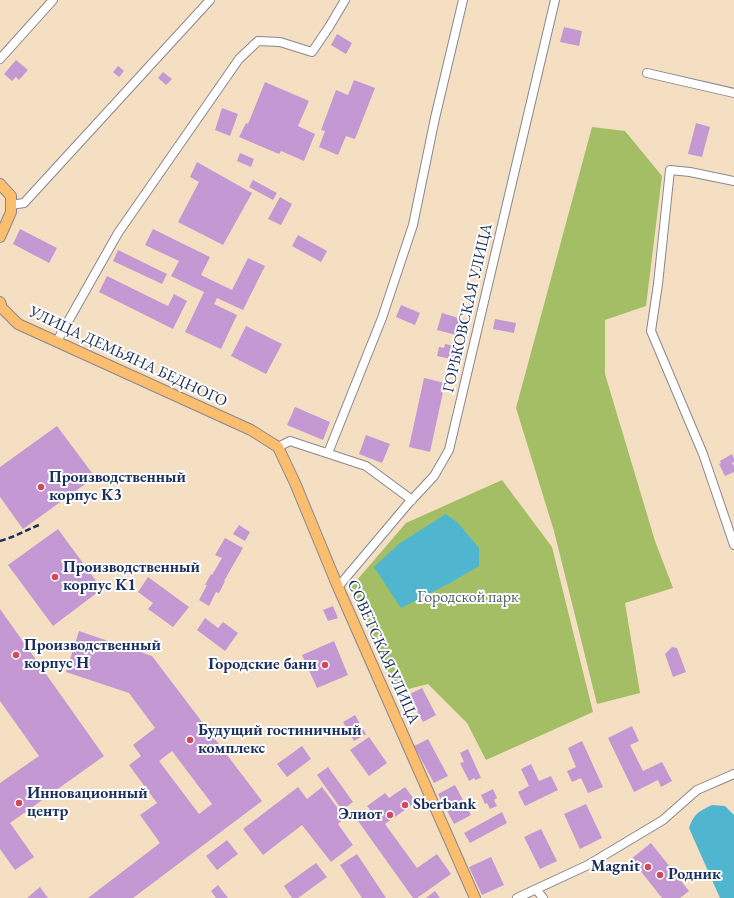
<!DOCTYPE html>
<html>
<head>
<meta charset="utf-8">
<style>
  body { margin:0 }
  canvas { display:block; background:#f5dfc3 }
</style>
</head>
<body>
<canvas width="734" height="898"></canvas>
<script>
const c = document.querySelector('canvas').getContext('2d');
c.lineJoin = 'round';
function fill(path, color) { c.fillStyle = color; c.fill(path, 'evenodd'); }
function strokePath(path, color, width, dash) { c.strokeStyle = color; c.lineWidth = width; c.lineCap = dash ? 'butt' : 'round'; c.setLineDash(dash || []); c.stroke(path); }
function label(font, color, halo, rows, align = 'center') {
  c.font = font + ' "EB Garamond",serif'; c.lineWidth = 4; c.setLineDash([]); c.textBaseline = 'middle'; c.strokeStyle = halo; c.fillStyle = color; for (const [text, x, y, turn = 0] of rows) {
    c.save(); c.translate(x, y); c.rotate((+turn || 0) * Math.PI / 180); c.textAlign = isNaN(turn) ? turn : align; if (halo) c.strokeText(text, 0, 0); c.fillText(text, 0, 0); c.restore();
  }
}
const green = new Path2D(`
  M592,127l33,4 37,45 -16,130 -41,14v54l50,167 18,47 -48,15 15,90 -43,11 -43,-173 -38,-123z
  M502,480l50,67 41,165 -107,48 -19,-37 -39,-39 -31,8 -46,-105 55,-64z`);
const water = new Path2D(`
  M446,514l12,9 21,25v18l-29,17 -49,25 -27,-41 26,-24z
  M712,805l13,1 9,9v83h-14l-31,-70c5,-14 10,-17 23,-23z`);
const building = new Path2D(`
  M564,27l18,4 -3,15 -19,-4z
  M337,34l15,9 -6,11 -15,-9z
  M16,60l12,10 -9,10 -3,-3 -4,4 -8,-7z
  M118,66l6,5 -5,6 -6,-5z
  M163,72l9,7 -6,6 -8,-7z
  M354,80l21,8 -20,51 -9,-3 -8,19 -19,-8 6,-16 -4,-1 15,-40 12,5z
  M265,82l44,19 -11,25 17,8 -11,27 -23,-10 -2,3 -40,-17 7,-14 2,1z
  M222,108l16,6 -8,22 -15,-6z
  M696,123l14,4 -8,30 -14,-3z
  M240,153l14,6 -3,8 -14,-6z
  M197,162l55,31 -29,52 -45,-23 21,-40 -9,-5z
  M253,180l24,13 -4,7 -24,-13z
  M280,197l12,7 -11,21 -13,-6z
  M20,229l37,19 -8,15 -36,-19z
  M153,229l57,28 -9,18 31,15 16,-32 17,8 -22,44 -26,-12 -3,6 23,11 -16,34 -36,-17 19,-40 -33,-16 8,-15 -34,-16z
  M298,235l29,16 -6,11 -29,-16z
  M118,250l49,24 -5,10 -49,-23z
  M107,276l61,30 6,-12 13,7 -14,28 -74,-37z
  M401,305l19,8 -5,12 -19,-8z
  M442,313l23,7 -5,16 -23,-6z
  M495,319l21,4 -2,10 -21,-4z
  M246,326l36,18 -16,30 -35,-18z
  M445,344l14,3 -3,13 -19,-4 2,-9 5,1z
  M424,378l21,5 -15,69 -21,-5z
  M295,407l35,15 -7,18 -36,-15z
  M57,426l38,51 -72,52 -23,-32v-30z
  M366,435l24,9 -8,19 -23,-9z
  M732,454l2,5v3l-2,1 2,3v6l-9,4 -6,-12 2,-1 -1,-2z
  M239,525l11,7 -5,9 -12,-7z
  M58,529l44,60 -49,37 -45,-61z
  M225,538l18,10 -19,33h1l-6,12 -3,-1 -7,14 -10,-6 8,-15h-2l6,-11 1,1 10,-17 -7,-3z
  M148,577l41,30 -16,20 -25,-18 5,-6 -15,-11z
  M333,606l5,12 -10,3 -5,-11z
  M0,609l104,147 -94,67 24,34 -19,13 -15,-21v-66l39,-27 -39,-55z
  M205,618l13,10 5,-6 15,11 -13,18 -28,-21z
  M79,631l73,25 110,145 -129,97h-45l72,-55 -20,-28 17,-12 -28,-38 12,-9 -8,-11 22,-17 -26,-35 -63,-21zM172,751l40,53 -13,10 -40,-53z
  M334,641l14,34 -31,13 -15,-33z
  M672,647l5,1 9,24 -13,5 -8,-23z
  M422,688l14,27 -13,7 -15,-27z
  M355,715l11,19 -12,7 -11,-19z
  M632,726l7,15 -9,4 13,26 19,-9 10,19 -11,6 -3,-7 -24,12 -26,-54z
  M369,737l18,26 -18,13 -19,-26z
  M428,739l20,37 -14,7 -20,-37z
  M582,741l21,46 -15,6 -7,-15 -9,4 -5,-11 9,-4 -8,-19z
  M302,746l9,13 -24,18 -10,-13z
  M468,749l13,29 -6,2 -1,-2 -5,3 -9,-18 4,-1 -4,-9z
  M531,764l8,17 12,-5 7,14 -33,16 -7,-14 11,-6 -8,-17z
  M328,767l25,35 -11,8 -25,-35z
  M455,785l16,30 -17,9 -16,-30z
  M298,787l9,12 15,-12 23,31 -7,6 15,21 -22,17 -29,-37 -39,30 -20,-26z
  M405,787l11,15 -31,22 32,44 20,-14 14,20 -34,24h-4l-55,-77 13,-10 -4,-5 18,-13 4,5z
  M493,789l4,9 -3,2 3,6 -7,3 -3,-6 -2,1 -4,-9z
  M586,804l16,34 -22,11 -16,-35z
  M502,812l5,11 -37,20 -6,-10z
  M541,829l16,32 -17,8 -16,-32z
  M227,840l11,14 -21,16 -11,-14z
  M651,843l38,48 -9,7h-18l-31,-39z
  M357,854l29,44h-24l-22,-33z
  M491,857l13,28 -22,10 -13,-28z
  M316,863l11,14 -29,21h-6l-8,-12z
  M218,885l10,13h-12l-5,-7z
  M40,887l8,11h-21z
  M435,891l5,7h-14z`);
const minor = new Path2D(`
  M0,59l53,-59
  M647,73l87,20
  M734,181l-44,-9 -20,-2 -12,114 -7,47 52,123 31,91
  M11,205l13,-2 186,-203
  M57,341l61,-108 121,-174 19,-18 22,1 32,10 17,-25 16,-27
  M278,447l12,-6 76,25 46,34
  M328,453l54,-135 31,-93 22,-107 28,-118
  M338,587l69,-82 27,-29 15,-26 106,-450
  M536,889l7,9
  M517,898l71,-33 75,-45 34,-30 37,-16`);
const major = new Path2D(`
  M0,184l11,12v16l-11,25
  M0,302l2,6 16,16 233,106 27,17 17,36 43,104 137,311`);
const rail = new Path2D(`
  M0,541l12,-4 29,-13`);
const markers = [
  [41,487,4,"#d1495b"],
  [55,577,4,"#d1495b"],
  [16,655,4,"#d1495b"],
  [325,665,4,"#d1495b"],
  [190,740,4,"#d1495b"],
  [19,803,4,"#d1495b"],
  [405,805,4,"#d1495b"],
  [390,815,4,"#d1495b"],
  [648,867,4,"#d1495b"],
  [660,875,4,"#d1495b"]
];
const streetNames = [
  ["ГОРЬКОВСКАЯ УЛИЦА",468,308,-77],
  ["УЛИЦА ДЕМЬЯНА БЕДНОГО",128,357,25],
  ["СОВЕТСКАЯ УЛИЦА",383,652,66]
];
const poiNames = [
  ["Производственный",49,478],
  ["корпус K3",49,496],
  ["Производственный",63,568],
  ["корпус K1",63,586],
  ["Производственный",24,646],
  ["корпус H",24,664],
  ["Городские бани",317,665,"right"],
  ["Будущий гостиничный",198,731],
  ["комплекс",198,749],
  ["Инновационный",27,794],
  ["центр",27,812],
  ["Sberbank",413,805],
  ["Элиот",382,815,"right"],
  ["Magnit",640,867,"right"],
  ["Родник",668,875]
];
const parkNames = [
  ["Городской парк",468,598]
];
fill(green, '#a3be64');
fill(water, '#50b5ce');
fill(building, '#c498d2');
strokePath(minor, '#888790', 10);
strokePath(major, '#888790', 12);
strokePath(minor, '#fff', 8);
strokePath(major, '#fbbd6e', 10);
strokePath(rail, '#1b2f5e', 2.5, [6, 3]);
for (const [x, y, r, color] of markers) { const dot = new Path2D(); dot.arc(x, y, r, 0, 2 * Math.PI); c.fillStyle = color; c.fill(dot); strokePath(dot, '#fff', 1.5); }
label('16px', '#1b2f5e', '#fff', streetNames);
label('bold 16px', '#1b2f5e', '#fff', poiNames, 'left');
label('16px', '#4b6160', '#fff', parkNames);
</script>
</body>
</html>
